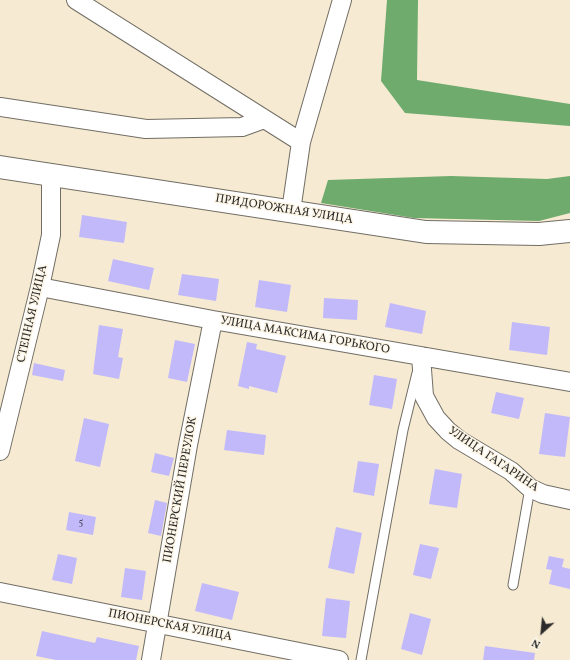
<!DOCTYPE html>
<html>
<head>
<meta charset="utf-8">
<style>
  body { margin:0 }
  #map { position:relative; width:570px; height:660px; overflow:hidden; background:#f6ead2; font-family:Vollkorn,serif }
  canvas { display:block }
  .north { position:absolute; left:522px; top:612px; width:40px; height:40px; -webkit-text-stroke:3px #fcf5e5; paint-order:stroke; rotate:207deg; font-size:11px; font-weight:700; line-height:16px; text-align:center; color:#2b2b2b }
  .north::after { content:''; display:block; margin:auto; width:14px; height:18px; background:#2b2b2b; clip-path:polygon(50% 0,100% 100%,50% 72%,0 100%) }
</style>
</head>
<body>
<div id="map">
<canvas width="570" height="660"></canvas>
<div class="north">N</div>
</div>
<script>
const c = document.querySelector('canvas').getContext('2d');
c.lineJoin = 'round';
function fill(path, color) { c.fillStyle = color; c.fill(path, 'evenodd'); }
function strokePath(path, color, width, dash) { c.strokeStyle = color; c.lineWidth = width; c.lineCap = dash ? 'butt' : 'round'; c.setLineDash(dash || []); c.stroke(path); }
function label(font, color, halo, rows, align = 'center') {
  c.font = font + ' Vollkorn,serif'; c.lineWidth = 3; c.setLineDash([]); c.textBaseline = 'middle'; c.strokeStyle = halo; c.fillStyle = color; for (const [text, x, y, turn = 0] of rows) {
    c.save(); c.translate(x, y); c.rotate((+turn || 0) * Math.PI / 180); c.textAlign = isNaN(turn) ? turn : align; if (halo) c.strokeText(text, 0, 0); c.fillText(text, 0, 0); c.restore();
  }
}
const forest = new Path2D(`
  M387,0h31l-1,80 153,24v22l-165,-13 -24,-32z
  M451,176l96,3 23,-3v37l-31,8 -125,-3 -93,-15 7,-23z`);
const building = new Path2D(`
  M82,215l45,7 -3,21 -45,-6z
  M113,259l41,9 -5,22 -41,-9z
  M182,274l37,5 -3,22 -38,-6z
  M259,280l32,5 -4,27 -32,-5z
  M324,298l34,2 -1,20 -34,-2z
  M390,303l36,8 -4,23 -37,-7z
  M512,322l38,5 -3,28 -38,-5z
  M99,325l24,4 -5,28 5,1 -4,21 -26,-5z
  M175,340l20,4 -8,38 -19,-4z
  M247,342l10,2 -1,5 30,7 -9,37 -28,-7v3l-11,-3z
  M34,363l31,7 -2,11 -31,-6z
  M374,375l23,4 -5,30 -23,-4z
  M496,392l28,6 -5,21 -28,-6z
  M545,413l25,4 -5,40 -26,-3z
  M84,418l25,6 -9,43 -25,-6z
  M227,430l39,5 -2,20 -40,-5z
  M155,453l19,5 -5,18 -18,-4z
  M358,461l21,3 -5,32 -21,-4z
  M435,469l27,5 -5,34 -28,-4z
  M155,500l12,3 -6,33 -13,-3z
  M69,512l27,5 -3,18 -27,-5z
  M336,527l26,6 -8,41 -26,-6z
  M420,544l19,4 -8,31 -18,-4z
  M58,554l19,4 -5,26 -20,-4z
  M549,556l15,3 -2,8 8,2v20l-21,-5 3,-14 -6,-1z
  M125,568l21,3 -4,29 -21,-3z
  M202,583l37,9 -7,28 -37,-9z
  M326,598l24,3 -4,37 -24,-2z
  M410,613l21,6 -9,36 -21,-6z
  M42,631l53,12 2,-6 42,9 -3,14h-80l-20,-4z
  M485,646l50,7 -1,7h-51z`);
const service = new Path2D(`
  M513,585l17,-97
  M361,660l42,-230 14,-57`);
const minor = new Path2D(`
  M76,0l225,142
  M0,107l146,22 96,-2 22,-8
  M291,211l10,-69 41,-142
  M40,287l173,33 357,62
  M421,356l3,40 12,22 12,13 11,9 52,31 19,17 13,6 27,6
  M0,451l40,-164 11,-52v-61
  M0,592l339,68
  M151,660l37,-215 25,-125`);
const tertiary = new Path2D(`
  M0,167l426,65 113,2 31,-3`);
const numberNames = [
  ["5",81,523]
];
const streetNames = [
  ["ПРИДОРОЖНАЯ УЛИЦА",284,210,9],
  ["СТЕПНАЯ УЛИЦА",33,314,-77],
  ["УЛИЦА МАКСИМА ГОРЬКОГО",305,336,10],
  ["УЛИЦА ГАГАРИНА",493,460,34],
  ["ПИОНЕРСКИЙ ПЕРЕУЛОК",181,490,-80],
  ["ПИОНЕРСКАЯ УЛИЦА",170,626,11]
];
fill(forest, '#6eab6c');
fill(building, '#c2b9fb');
strokePath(service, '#726e65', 11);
strokePath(minor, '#726e65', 20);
strokePath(tertiary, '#726e65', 24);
strokePath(service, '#fff', 9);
strokePath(minor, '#fff', 18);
strokePath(tertiary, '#fff', 22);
label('10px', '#514e5f', null, numberNames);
label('12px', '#2b2b2b', '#fcf5e5', streetNames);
</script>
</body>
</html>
